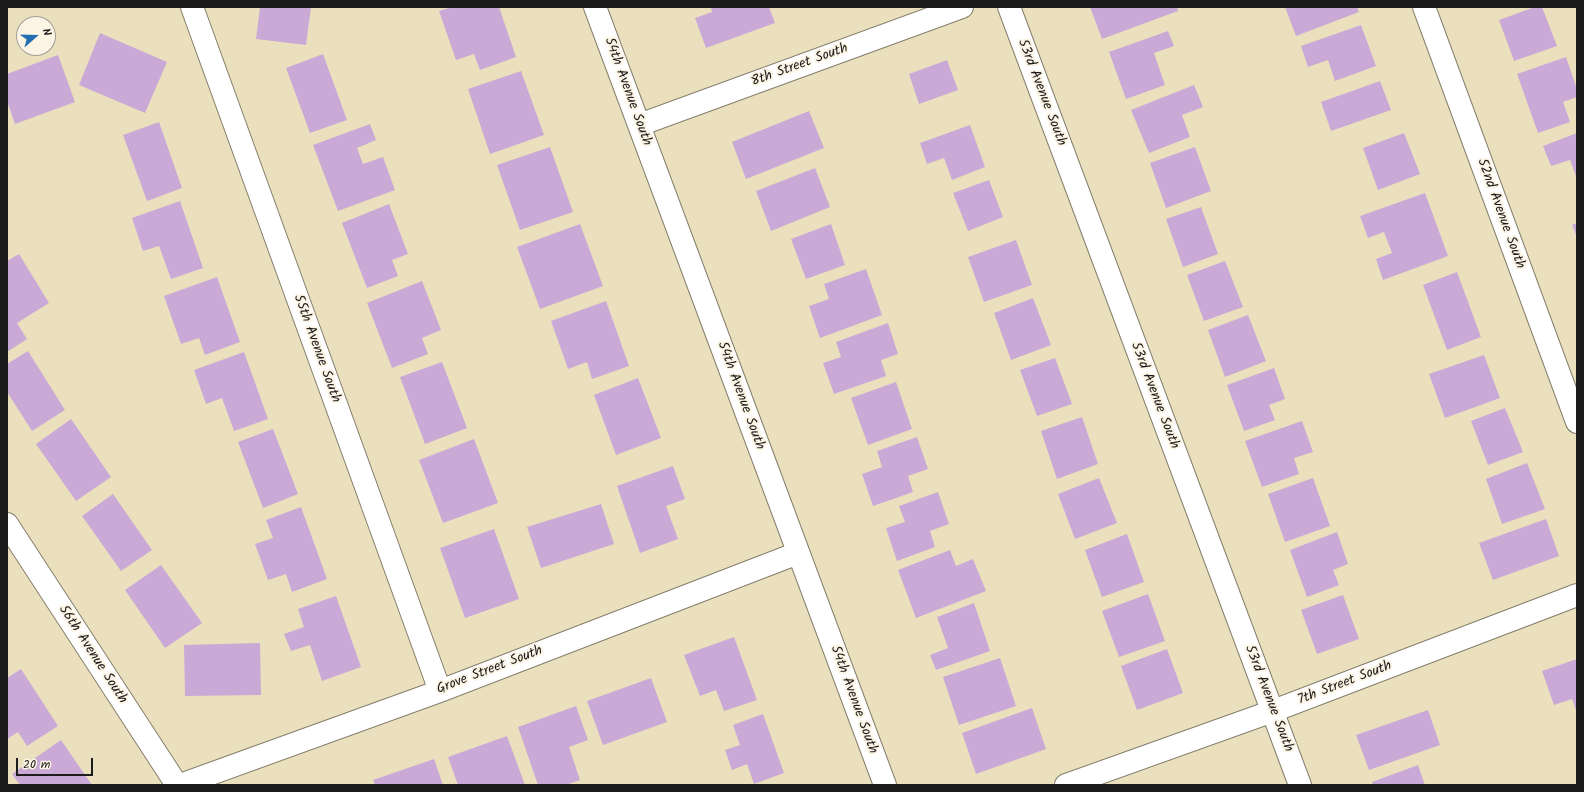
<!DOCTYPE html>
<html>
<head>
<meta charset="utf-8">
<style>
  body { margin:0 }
  #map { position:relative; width:1584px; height:792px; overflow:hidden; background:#ebe0bd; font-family:Kalam,sans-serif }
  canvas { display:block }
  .frame { position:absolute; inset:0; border:8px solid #1c1c1c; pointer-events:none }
  .north { position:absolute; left:16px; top:16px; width:40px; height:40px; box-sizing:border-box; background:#fcf5e5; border:1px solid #a29e95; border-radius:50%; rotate:70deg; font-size:11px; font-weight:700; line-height:16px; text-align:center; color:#1c1c1c }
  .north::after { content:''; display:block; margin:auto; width:14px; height:18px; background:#1f6fb2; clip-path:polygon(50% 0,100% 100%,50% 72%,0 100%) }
  .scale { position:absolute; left:16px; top:758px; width:77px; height:18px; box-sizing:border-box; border:2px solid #1c1c1c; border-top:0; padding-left:5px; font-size:12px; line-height:14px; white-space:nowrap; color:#1c1c1c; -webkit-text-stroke:3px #fcf5e5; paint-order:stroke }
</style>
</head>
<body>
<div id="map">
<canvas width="1584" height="792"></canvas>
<div class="frame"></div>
<div class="north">N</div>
<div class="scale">20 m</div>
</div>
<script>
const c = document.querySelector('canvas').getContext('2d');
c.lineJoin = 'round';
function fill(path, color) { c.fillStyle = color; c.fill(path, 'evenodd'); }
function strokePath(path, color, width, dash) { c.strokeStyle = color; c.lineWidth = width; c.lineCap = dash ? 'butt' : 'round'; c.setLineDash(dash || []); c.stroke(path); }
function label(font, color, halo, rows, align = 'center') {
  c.font = font + ' Kalam,sans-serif'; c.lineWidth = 4; c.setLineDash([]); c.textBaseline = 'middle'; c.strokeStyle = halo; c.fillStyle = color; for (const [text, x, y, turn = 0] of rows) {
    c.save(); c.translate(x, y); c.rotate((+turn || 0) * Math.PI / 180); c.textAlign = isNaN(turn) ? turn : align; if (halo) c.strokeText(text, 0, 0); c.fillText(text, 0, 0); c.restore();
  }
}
const building = new Path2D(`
  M260,7h51l-5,38 -50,-6z
  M452,7h47l17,50 -36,13 -6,-16 -18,6 -17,-49z
  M711,7h58l6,16 -69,25 -11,-30 17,-6z
  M1090,7h87l1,4 -76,28z
  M1285,7h72l2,5 -63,24z
  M1535,7h7l15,39 -43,15 -15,-41z
  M1361,25l15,41 -41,15 -7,-21 -20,7 -7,-21z
  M1168,31l6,15 -20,7 11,32 -39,14 -17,-47z
  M100,33l67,29 -22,51 -66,-28z
  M323,54l24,66 -37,13 -24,-65z
  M58,55l17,47 -60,22 -8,-23v-27z
  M1566,57l11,32v8l-14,5 7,20 -32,11 -21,-59z
  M947,60l11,30 -39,14 -10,-30z
  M521,71l23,64 -54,19 -22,-65z
  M1380,81l11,29 -60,21 -10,-29z
  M1194,85l9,22 -21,8 8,22 -41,16 -18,-43z
  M809,111l15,37 -78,31 -14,-37z
  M159,122l23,66 -35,13 -24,-66z
  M370,124l6,16 -19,8 6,16 20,-7 12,33 -57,21 -25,-66z
  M970,125l15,42 -33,13 -8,-22 -17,6 -7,-21z
  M1404,133l16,41 -42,16 -15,-42z
  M1577,133v46l-7,-19 -19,6 -8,-20z
  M550,147l23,65 -53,18 -23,-65z
  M1195,147l16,44 -45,17 -16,-45z
  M815,168l15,39 -59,24 -15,-40z
  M989,180l14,37 -35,14 -15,-38z
  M1425,193l23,63 -65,24 -7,-21 16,-6 -8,-21 -16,6 -8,-22z
  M180,201l23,67 -32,11 -12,-33 -16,5 -11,-33z
  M389,204l19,50 -16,6 6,16 -31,12 -25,-65z
  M1201,207l17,47 -35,13 -17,-48z
  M1577,223v14l-5,-12z
  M580,224l23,62 -63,23 -23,-62z
  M831,224l14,41 -39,14 -15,-40z
  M1016,240l16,45 -48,17 -16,-45z
  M19,254l30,49 -32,20 10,16 -20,13v-91z
  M1225,261l18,46 -39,14 -17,-46z
  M866,269l16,46 -62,23 -11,-32 20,-7 -5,-15z
  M1457,272l24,65 -34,13 -24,-65z
  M217,277l23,65 -35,13 -6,-17 -18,6 -17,-48z
  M422,281l19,49 -19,8 6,16 -36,14 -25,-65z
  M1033,298l18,47 -40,15 -17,-47z
  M606,301l23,65 -37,13 -5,-17 -19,7 -17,-48z
  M1248,315l18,46 -41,16 -17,-47z
  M888,323l10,31 -17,6 5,16 -52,18 -11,-31 18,-6 -5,-15z
  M28,351l37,59 -33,21 -25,-39v-28z
  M244,352l24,67 -34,12 -12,-33 -16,6 -12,-34z
  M1484,355l16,43 -55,20 -16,-44z
  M1055,358l17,46 -35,12 -17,-46z
  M442,362l25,66 -42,16 -25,-67z
  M1274,368l11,31 -16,6 6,15 -31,11 -17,-46z
  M638,378l23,60 -45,17 -22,-60z
  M896,382l16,47 -44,16 -17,-47z
  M1505,408l18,44 -35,13 -17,-44z
  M1082,417l16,47 -41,15 -16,-48z
  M71,419l40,58 -35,24 -40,-57z
  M1302,421l11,31 -19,6 5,16 -37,13 -17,-46z
  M273,429l25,65 -35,14 -25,-66z
  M917,437l11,32 -20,7 5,16 -40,14 -11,-32 20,-7 -5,-16z
  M474,439l24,64 -55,20 -24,-63z
  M1527,463l18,46 -43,15 -16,-45z
  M673,466l12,33 -19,7 12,33 -38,14 -23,-67z
  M1099,478l18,45 -42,16 -17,-45z
  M1313,478l17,48 -45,16 -17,-48z
  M938,492l11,32 -19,7 5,16 -38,14 -11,-33 19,-6 -6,-16z
  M113,494l39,56 -31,21 -39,-55z
  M601,504l13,40 -73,24 -14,-41z
  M301,507l26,72 -35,13 -6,-18 -18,6 -13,-36 18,-6 -7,-18z
  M1546,519l13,37 -66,24 -14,-37z
  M494,529l25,70 -54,19 -25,-70z
  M1337,532l11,32 -15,6 6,15 -32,12 -17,-47z
  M1127,534l17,48 -42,15 -17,-47z
  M950,550l6,16 17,-7 13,32 -70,27 -18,-48z
  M161,565l41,58 -37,25 -40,-58z
  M1148,594l17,47 -46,16 -17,-46z
  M1343,595l16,44 -42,15 -16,-44z
  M336,596l25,71 -39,14 -12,-36 -19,6 -7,-17 20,-7 -6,-18z
  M974,603l16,48 -54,19 -6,-15 18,-7 -11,-31z
  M734,637l23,63 -33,11 -8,-21 -16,6 -16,-41z
  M260,643l1,52 -76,1 -1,-51z
  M1167,649l16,44 -46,17 -16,-44z
  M1000,658l16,48 -57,19 -16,-48z
  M1577,659v54l-5,-14 -18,6 -12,-34z
  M21,669l37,57 -31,20 -9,-14 -11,7v-61z
  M651,678l16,44 -64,23 -16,-44z
  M576,706l12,34 -19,7 11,33 -14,5h-28l-20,-58z
  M1032,708l14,41 -70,25 -14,-41z
  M1428,710l12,35 -71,25 -13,-35z
  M763,714l21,59 -30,11 -7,-20 -15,6 -7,-20 15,-5 -7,-20z
  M507,736l18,49h-67l-10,-28z
  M61,740l31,45h-72l-8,-11z
  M434,759l9,26h-68l-2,-5z
  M1418,765l7,20h-52l-1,-3z`);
const minor = new Path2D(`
  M192,7l248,684
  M595,7l290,778
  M1009,7l291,778
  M1424,7l153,415
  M639,125l323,-118
  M7,524l170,261
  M180,785l260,-94 358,-138
  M1066,785l207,-74 304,-116`);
const streetNames = [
  ["8th Street South",800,66,-20],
  ["54th Avenue South",627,92,70],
  ["53rd Avenue South",1041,93,69],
  ["52nd Avenue South",1500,214,70],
  ["55th Avenue South",316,349,70],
  ["54th Avenue South",740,396,70],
  ["53rd Avenue South",1154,396,69],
  ["56th Avenue South",92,655,57],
  ["Grove Street South",490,671,-21],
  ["7th Street South",1345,684,-21],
  ["53rd Avenue South",1268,699,69],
  ["54th Avenue South",853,700,70]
];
fill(building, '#caa9d7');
strokePath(minor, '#847e6c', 24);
strokePath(minor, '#fff', 22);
label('14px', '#1c1c1c', '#fcf5e5', streetNames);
</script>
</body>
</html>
